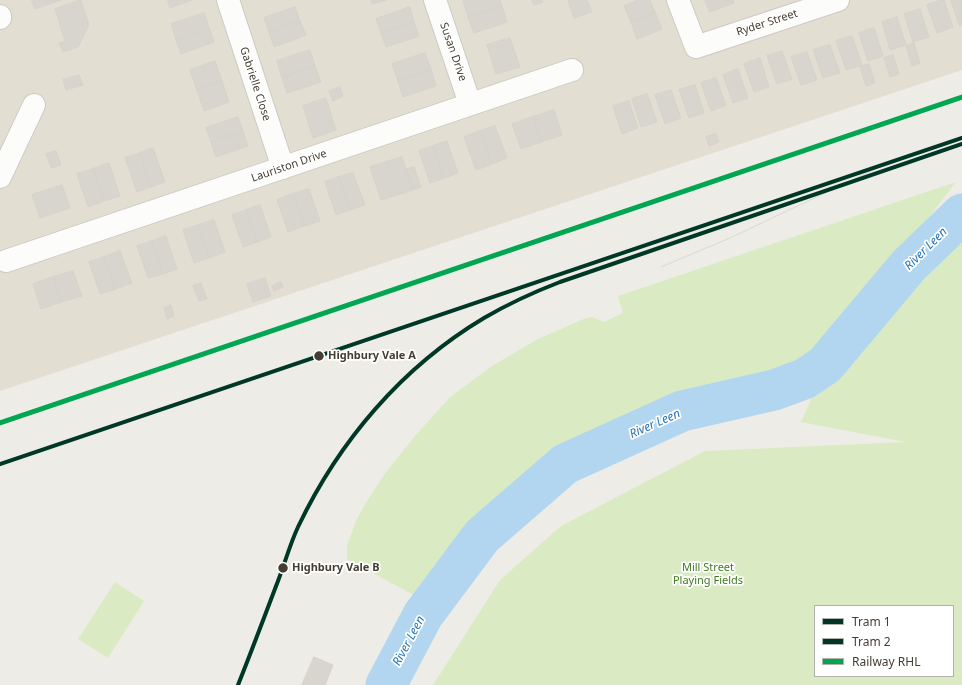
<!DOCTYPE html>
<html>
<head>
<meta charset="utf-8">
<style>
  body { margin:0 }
  #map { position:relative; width:962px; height:685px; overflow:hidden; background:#eeece6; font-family:"Noto Sans",sans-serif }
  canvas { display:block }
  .legend { position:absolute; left:814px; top:605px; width:140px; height:72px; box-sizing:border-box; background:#fff; border:1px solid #b4b1ad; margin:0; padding:5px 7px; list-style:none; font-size:12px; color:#443d32 }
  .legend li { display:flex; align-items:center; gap:8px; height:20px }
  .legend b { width:20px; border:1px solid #b4b1ad }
</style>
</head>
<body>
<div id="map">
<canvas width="962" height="685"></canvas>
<ul class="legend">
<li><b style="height:5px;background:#003828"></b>Tram 1</li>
<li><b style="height:5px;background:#003828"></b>Tram 2</li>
<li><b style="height:5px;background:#00a651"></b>Railway RHL</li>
</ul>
</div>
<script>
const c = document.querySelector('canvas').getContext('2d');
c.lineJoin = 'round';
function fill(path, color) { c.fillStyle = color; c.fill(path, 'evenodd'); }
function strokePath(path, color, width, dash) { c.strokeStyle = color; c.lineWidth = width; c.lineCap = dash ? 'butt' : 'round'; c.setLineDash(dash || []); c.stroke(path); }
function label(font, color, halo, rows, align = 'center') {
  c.font = font + ' "Noto Sans",sans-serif'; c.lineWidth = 3.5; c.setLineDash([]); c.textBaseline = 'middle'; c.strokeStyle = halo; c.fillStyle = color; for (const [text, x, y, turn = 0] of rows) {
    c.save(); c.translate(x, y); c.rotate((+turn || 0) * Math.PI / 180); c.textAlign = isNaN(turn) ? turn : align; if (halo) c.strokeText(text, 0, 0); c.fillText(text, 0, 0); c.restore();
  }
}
const residential = new Path2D(`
  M0,0h962v70l-962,321z`);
const green = new Path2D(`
  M956,182l-135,178 -19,18 -18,10 -117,32 -55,24 -122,93 -56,69 -87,-47v-14l10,-26 10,-18 19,-29 29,-36 35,-39 42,-31 46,-27 48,-21 6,-1 12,5 19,-9 -5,-17z
  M962,214v471h-529l67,-105 61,-54 144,-75 201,-9 -105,-20 17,-39zM815,606h138v70h-138z
  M115,582l29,19 -36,57 -30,-19z`);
const river = new Path2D(`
  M386,685l37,-70 59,-79 83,-72 117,-53 92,-21 30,-11 21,-14 84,-100 53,-51`);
const building = new Path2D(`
  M32,0h29l-26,9z
  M81,0l8,25 -11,22 -15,5 -4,-9 6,-2 -10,-32z
  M168,0h24l-22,8z
  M371,0h15l-13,4z
  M464,0h36l2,6 -34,11 -5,-16z
  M532,0h10l1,2 -9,3z
  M571,0h16l5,12 -18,6 -6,-17z
  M638,0h12l5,12 -24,10 -7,-16z
  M705,0h28l1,3 -24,9z
  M941,0h3l9,27 -16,6 -10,-28z
  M951,0h11v25l-2,1z
  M502,6l5,16 -33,11 -6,-16z
  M295,7l5,14 -31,11 -5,-14z
  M410,7l4,15 -33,11 -5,-14z
  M920,9l9,28 -16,5 -9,-28z
  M655,12l7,17 -25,10 -6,-17z
  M204,13l5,15 -33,11 -5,-15z
  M897,17l9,28 -16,5 -8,-28z
  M300,21l6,14 -32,12 -5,-15z
  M414,22l5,14 -33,11 -5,-14z
  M209,28l5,14 -33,12 -5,-15z
  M874,28l9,28 -15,5 -9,-28z
  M852,36l10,29 -16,5 -10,-29z
  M510,38l10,29 -24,7 -9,-29z
  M914,43l6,20 -8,3 -6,-20z
  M830,45l10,28 -17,5 -10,-28z
  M310,50l5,16 -33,12 -5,-17z
  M782,51l10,28 -15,5 -10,-28z
  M807,52l10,28 -16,5 -10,-28z
  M425,53l6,16 -33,12 -6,-17z
  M893,55l6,19 -9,3 -6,-19z
  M760,58l9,29 -15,5 -10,-28z
  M215,61l7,20 -25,9 -7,-20z
  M869,64l6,19 -9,3 -6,-19z
  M315,66l6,16 -34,11 -5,-15z
  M431,69l5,17 -33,11 -5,-16z
  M738,69l10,29 -15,5 -10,-28z
  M79,75l4,10 -17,5 -3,-10z
  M716,78l10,27 -15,6 -10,-28z
  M222,81l7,21 -25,9 -7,-21z
  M695,85l9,28 -15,5 -10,-28z
  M340,87l3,9 -10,5 -4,-10z
  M671,90l10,28 -16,6 -10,-29z
  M647,94l10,28 -16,5 -9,-28z
  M326,98l10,32 -23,8 -10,-32z
  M629,101l9,27 -16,6 -9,-28z
  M554,110l8,25 -21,7 -8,-25z
  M238,117l5,14 -32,11 -5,-14z
  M533,117l8,25 -20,7 -9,-25z
  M495,126l12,32 -15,6 -12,-33z
  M243,131l5,15 -32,11 -5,-15z
  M480,131l12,33 -16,6 -12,-33z
  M716,134l3,8 -10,4 -3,-9z
  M447,141l11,32 -14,5 -11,-32z
  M433,146l11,32 -14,5 -11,-32z
  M153,148l12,34 -14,5 -11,-34z
  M56,151l5,14 -10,3 -5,-14z
  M140,153l11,34 -14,5 -12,-34z
  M402,157l11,33 -16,5 -11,-33z
  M386,162l11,33 -16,5 -11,-33z
  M109,163l11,33 -16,5 -11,-32z
  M414,167l7,20 -8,3 -7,-20z
  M93,169l11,32 -16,6 -11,-33z
  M353,173l12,32 -15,5 -11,-33z
  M339,177l11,33 -14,5 -11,-33z
  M62,185l8,23 -30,10 -8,-23z
  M309,189l11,32 -16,5 -11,-32z
  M293,194l11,32 -16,6 -11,-32z
  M260,205l11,32 -14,5 -11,-32z
  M246,210l11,32 -14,5 -11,-32z
  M214,220l11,32 -16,6 -10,-33z
  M199,225l10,33 -15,5 -11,-33z
  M166,236l11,33 -14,5 -11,-33z
  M152,241l11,33 -15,4 -11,-32z
  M120,251l12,32 -16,6 -12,-32z
  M104,257l12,32 -16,5 -11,-32z
  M73,271l9,25 -21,6 -8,-25z
  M53,277l8,25 -20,7 -8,-25z
  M265,278l6,18 -18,6 -6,-18z
  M281,282l2,5 -9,4 -2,-5z
  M201,283l6,16 -8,2 -6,-15z
  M171,305l3,11 -7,3 -3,-11z
  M314,657l19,8 -8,20h-23z`);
const minor = new Path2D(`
  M228,0l55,168
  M435,0l35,104
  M678,0l18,47 142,-47
  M0,16v2
  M0,177l34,-72
  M6,261l566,-191`);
const tram = new Path2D(`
  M661,267l69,-29 150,-71 41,-15`);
const rail1 = new Path2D(`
  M0,423l962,-326`);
const tram1 = new Path2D(`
  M0,464l962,-326`);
const tram2 = new Path2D(`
  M238,685c14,-35 27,-70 40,-104 7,-18 12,-37 20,-54 41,-86 104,-160 186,-209 24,-14 50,-26 76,-36l402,-138`);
const markers = [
  [319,356,5.5,"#443d32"],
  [283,568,5.5,"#443d32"]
];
const streetNames = [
  ["Ryder Street",767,23,-18],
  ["Susan Drive",453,52,71],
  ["Gabrielle Close",255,84,72],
  ["Lauriston Drive",289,166,-19]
];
const stopNames = [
  ["Highbury Vale A",328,356],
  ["Highbury Vale B",292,568]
];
const parkNames = [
  ["Mill Street",708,568],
  ["Playing Fields",708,581]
];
const waterNames = [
  ["River Leen",926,249,-45],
  ["River Leen",655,424,-24],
  ["River Leen",409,641,-62]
];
fill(residential, '#e3ded2');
fill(green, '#daebc3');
strokePath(river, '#b2d6f0', 41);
fill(building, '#d7d5ce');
strokePath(building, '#d6d3cc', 1);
strokePath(minor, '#cccac3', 24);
strokePath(minor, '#fcfcfb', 22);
strokePath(tram, '#d8d8d7', 1);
strokePath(rail1, '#00a651', 5);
strokePath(tram1, '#003828', 4);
strokePath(tram2, '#003828', 4);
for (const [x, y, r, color] of markers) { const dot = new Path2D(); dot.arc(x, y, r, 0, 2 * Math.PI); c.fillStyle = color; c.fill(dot); strokePath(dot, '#fff', 1.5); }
label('11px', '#443d32', '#fff', streetNames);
label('bold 11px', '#443d32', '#fff', stopNames, 'left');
label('11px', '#407922', '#fff', parkNames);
label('italic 12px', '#2574b6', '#fff', waterNames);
</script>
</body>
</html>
